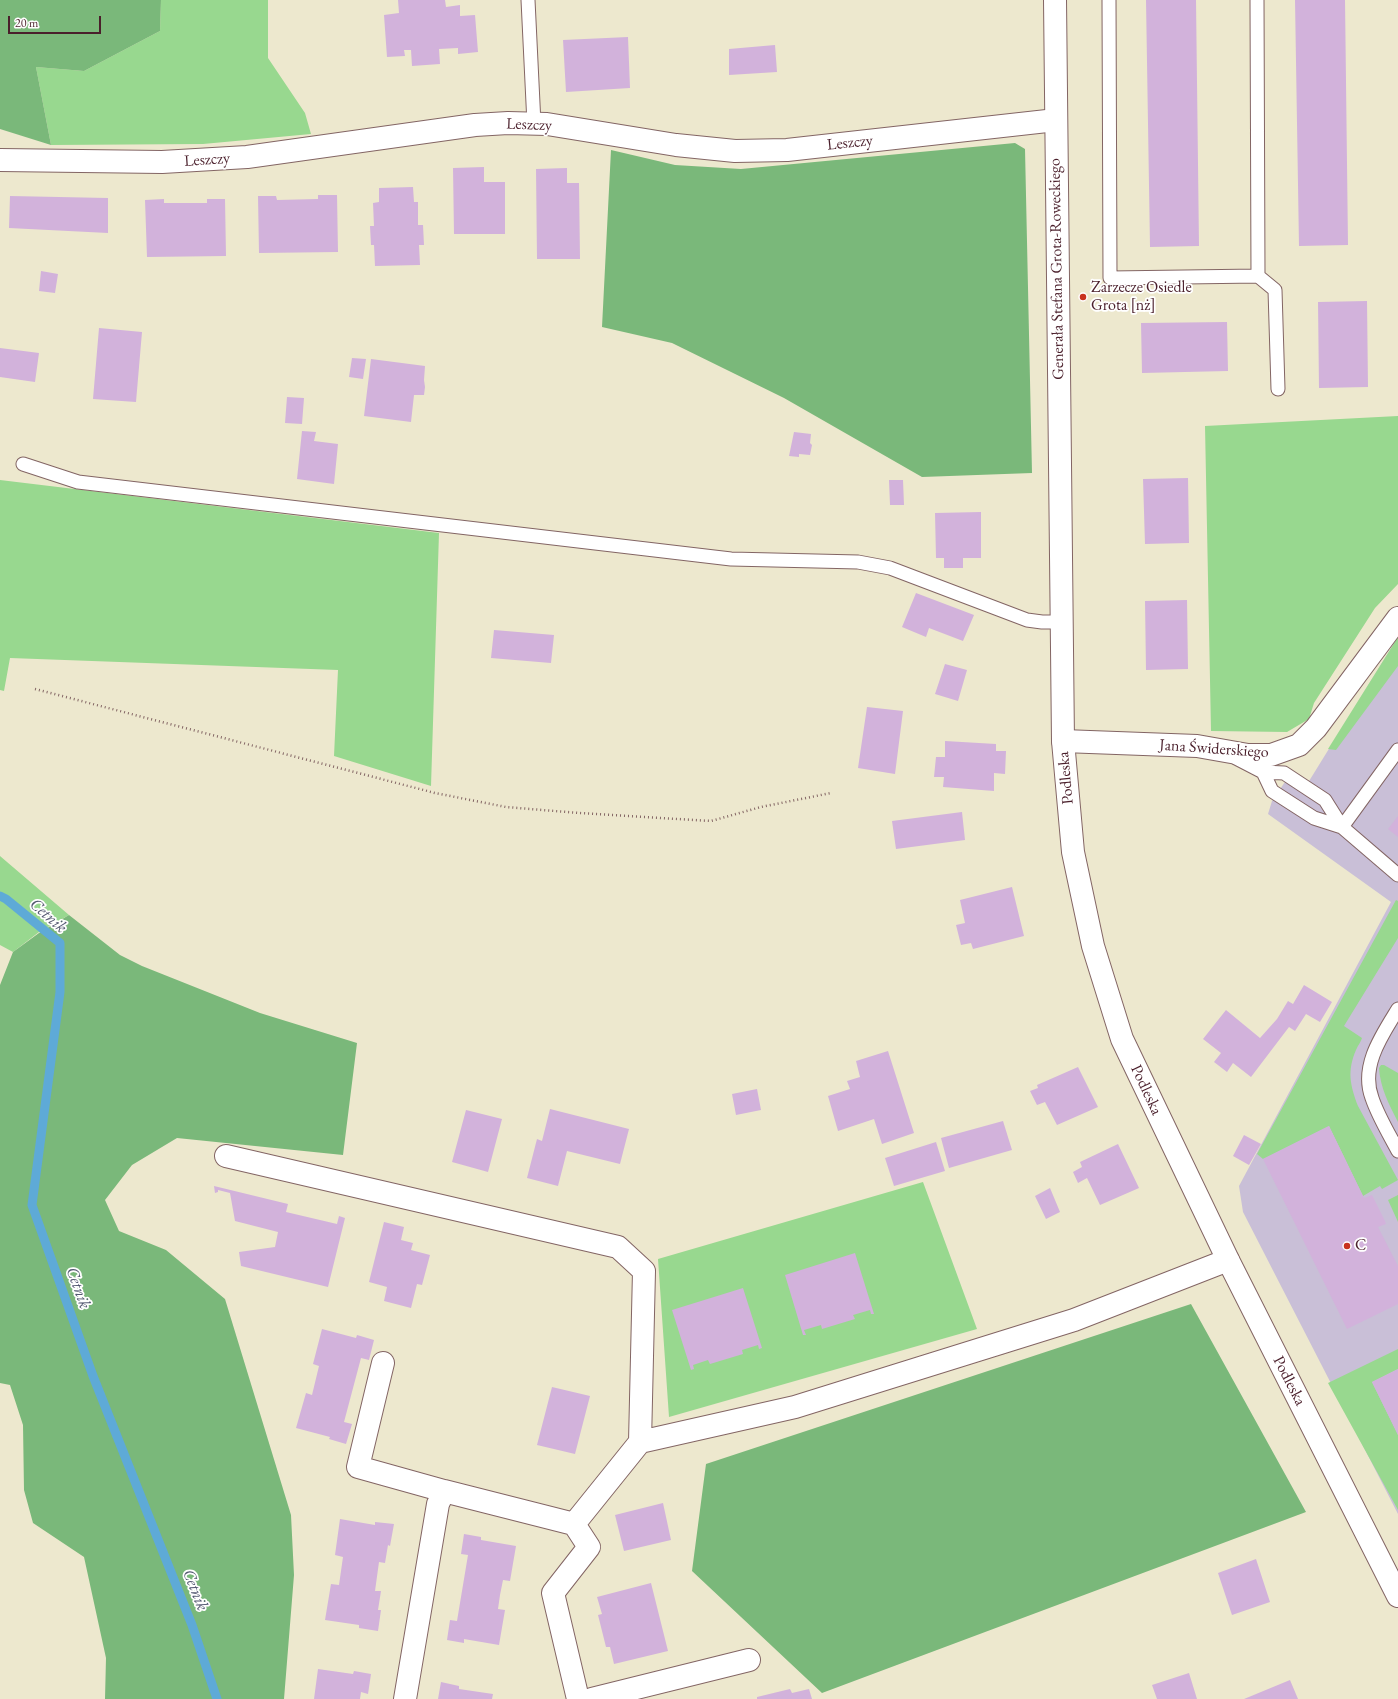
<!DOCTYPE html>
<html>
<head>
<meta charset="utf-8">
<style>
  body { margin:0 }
  #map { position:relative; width:1398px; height:1699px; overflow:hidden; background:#ede8ce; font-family:"EB Garamond",serif }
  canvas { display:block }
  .scale { position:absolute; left:8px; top:16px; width:93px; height:18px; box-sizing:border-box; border:2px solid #4a1f2b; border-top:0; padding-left:5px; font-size:12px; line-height:14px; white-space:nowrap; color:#4a1f2b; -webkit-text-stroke:3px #fff; paint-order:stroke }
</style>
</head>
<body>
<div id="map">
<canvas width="1398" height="1699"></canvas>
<div class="scale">20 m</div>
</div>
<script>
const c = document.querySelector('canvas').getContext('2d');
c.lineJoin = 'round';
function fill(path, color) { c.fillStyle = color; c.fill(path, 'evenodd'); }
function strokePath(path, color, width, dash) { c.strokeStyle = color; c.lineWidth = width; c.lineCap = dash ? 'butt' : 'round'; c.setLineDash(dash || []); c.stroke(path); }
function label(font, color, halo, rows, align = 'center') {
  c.font = font + ' "EB Garamond",serif'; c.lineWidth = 3.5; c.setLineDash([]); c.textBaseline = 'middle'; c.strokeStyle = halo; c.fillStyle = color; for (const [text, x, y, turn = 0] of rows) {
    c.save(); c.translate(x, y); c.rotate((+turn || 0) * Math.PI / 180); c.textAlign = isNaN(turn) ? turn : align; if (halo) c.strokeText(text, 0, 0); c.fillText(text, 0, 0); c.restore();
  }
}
const industrial = new Path2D(`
  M1398,637v877l-155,-302 -4,-26 152,-284 -123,-88 4,-13 17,-25 17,10z`);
const green = new Path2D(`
  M161,0h107v58l37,55 6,21 -108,10 -152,1 -15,-78 48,4 76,-40z
  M1398,416v168l-23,24 -61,95 -5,16 -22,13 -76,-1 -6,-305z
  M0,480l439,53 -8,253 -97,-30 4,-86 -328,-12 -6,33 -4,-1z
  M1398,637v29l-62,84 -8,-1z
  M0,856l69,59 -30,17 -26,20 -13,-7z
  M1396,900l2,1v37l-54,88 18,12c-1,4 -4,7 -6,12 -9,21 -6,35 2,56l40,74 -16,9 -2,-3 -17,10 -34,-70 -66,33 -6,-5z
  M1381,1065h3l14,8v49c-9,-17 -18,-35 -19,-54z
  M923,1182l54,147 -308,88 -11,-158z
  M1398,1195v27l-10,-22z
  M1398,1349v20l-26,13 26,53v75l-70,-127z`);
const forest = new Path2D(`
  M0,0h161l-1,31 -76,40 -48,-4 15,78 -51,-16z
  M1015,143l10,6 7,324 -110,4 -138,-79 -112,-55 -70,-16 9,-177 64,15 66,4z
  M69,915l51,40 22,11 118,47 97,30 -14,112 -166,-17 -45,27 -27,35 14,31 47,19 59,49 66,216 3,60 -10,124h-179l1,-41 -22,-101 -51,-34 -9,-33 -1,-65 -13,-40 -10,-2v-398l13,-33 26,-19z
  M1191,1304l115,208 -484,181 -130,-122 14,-107z`);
const stream = new Path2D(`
  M0,896l6,3 54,44v49l-28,213 61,171 99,249 25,74`);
const building = new Path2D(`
  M398,0h47l1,7 14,-2v11l15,-1 3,37 -20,2v-6l-19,1 1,15 -28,2 -1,-16h-7l1,6 -18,1 -3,-42 15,-2z
  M1146,0h50l3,246 -49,1z
  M1295,0h50l3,245 -49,1z
  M628,37l2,51 -64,4 -3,-52z
  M775,45l2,27 -48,3v-26z
  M484,167v15h21v52h-51l-1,-66z
  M567,168v15h12l1,76h-43l-1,-90z
  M413,187l1,15h4v23h5l1,20h-5l1,20 -45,1 -1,-21h-3l-1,-19h4l-1,-23 6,-1v-14z
  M318,195h19l1,57 -79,1 -1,-57h18l1,4 41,-1z
  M10,196l98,2v35l-99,-5z
  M164,199v4h43v-4h18l1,57 -79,1 -2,-57z
  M41,271l17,3 -3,19 -16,-2z
  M1367,301l1,86 -49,1 -1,-86z
  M1227,322l1,49 -86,2 -1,-50z
  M99,328l43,4 -6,70 -43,-3z
  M0,348l39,5 -4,29 -35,-5z
  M352,358l14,1 -3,20 -14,-2z
  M371,359l54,7 -1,14 1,7 -1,8h-10l-3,27 -47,-6z
  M287,397l17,1 -2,26 -17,-1z
  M302,431l14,1 -2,9 24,3 -4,40 -37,-5z
  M794,432l17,2 -1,9 2,2 -2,10 -11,-1v3l-10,-1z
  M1188,478l1,65 -44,1 -2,-65z
  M889,480h14l1,25h-14z
  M981,512v46h-18v10h-19v-10h-8l-1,-45z
  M916,593l58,22 -11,26 -34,-13 -3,9 -24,-10z
  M1187,600l1,69 -42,1 -1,-69z
  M494,630l60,5 -3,28 -60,-5z
  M945,664l22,6 -9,31 -23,-7z
  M867,707l36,4 -8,63 -37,-6z
  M945,741l51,3v7h10l-1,23 -11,-1v18l-51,-4 1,-10h-10l2,-20h9z
  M962,812l3,28 -69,9 -4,-28z
  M1398,816v21l-10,-8z
  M1012,887l12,49 -51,13 -2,-6 -10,2 -5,-20 9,-2 -5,-23z
  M1304,985l28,17 -12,20 -14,-8 -11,17 -6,-4 -38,50 -18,-14 -6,9 -13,-10 7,-9 -18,-14 23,-29 34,28 17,-19 11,-18 5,3z
  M888,1051l26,82 -32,11 -8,-25 -36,12 -10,-35 22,-7 -3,-8 13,-4 -4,-16z
  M1078,1067l20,40 -41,18 -12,-23 -8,3 -7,-14 8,-3 -1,-3z
  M757,1089l4,21 -25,5 -4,-21z
  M550,1109l79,20 -9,35 -53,-13 -9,35 -31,-8 10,-39 5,2z
  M466,1110l36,9 -14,53 -36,-10z
  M1003,1121l9,29 -63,18 -8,-30z
  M1329,1126l35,72 8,-3 13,26 1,3 -8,3 20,39v38l-51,25 -84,-170z
  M1244,1135l17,9 -12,21 -16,-9z
  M936,1142l9,29 -51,15 -9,-28z
  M1118,1144l21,44 -39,17 -13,-27 -9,5 -5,-11 9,-5 -2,-5z
  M214,1186l74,18 -2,8 51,12 2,-8 6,2 -17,69 -87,-21 -2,-14 36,-5 3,-15 -43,-11 -5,-28 -12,-3v2l-3,1z
  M1050,1188l10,24 -14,7 -11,-23z
  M384,1222l20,5 -3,13 12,3 -2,7 19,5 -8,30 -5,-1 -6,24 -27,-7 3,-14 -18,-5z
  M855,1253l19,61h-3l-1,-4 -17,5 2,4 -33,10 -1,-4 -17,5 2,5h-3l-18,-60z
  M743,1288l19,60 -3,1 -1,-4 -16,5 1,4 -33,10 -2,-4 -15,5 1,4 -3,1 -19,-60z
  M322,1329l34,9 1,-3 17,5 -5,20 -8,-2 -17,64 8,2 -6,20 -17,-5 1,-2 -34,-9 10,-35 6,2 7,-29 -6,-2z
  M1398,1369v66l-26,-53z
  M552,1387l38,9 -15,58 -38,-9z
  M663,1503l8,37 -47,11 -9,-36z
  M340,1519l35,6v-3l19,2 -4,22 -2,-1 -3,18 -6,-1 -4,29h6l-3,19h3l-3,21 -19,-3v-3l-34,-5 6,-36 8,1 4,-28 -8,-2z
  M464,1534l17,3v3l35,6 -6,35 -7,-1 -3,15 -2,14 7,1 -6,35 -35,-6v4l-17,-3 3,-20 7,1 11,-66 -7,-1z
  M1256,1559l14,43 -38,13 -14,-42z
  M651,1583l17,68 -54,13 -4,-17h-4l-8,-32 4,-1 -5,-17z
  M318,1669l35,5 1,-3 17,3 -3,20 -7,-2 -1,7h-46z
  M1189,1673l8,26h-40l-5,-14z
  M1290,1680l8,19h-54z
  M441,1682l18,4v3l34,5 -1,5h-54z
  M790,1689l2,4 17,-4 3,10h-55v-2z`);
const path = new Path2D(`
  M35,689l400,104 71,14 73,6 132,8 50,-14 70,-14`);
const service = new Path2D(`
  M528,0l6,124
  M1109,0l1,278 148,-2 17,14 3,99
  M1257,0l1,276
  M23,464l55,18 653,77 127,3 32,6 137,52 15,2h19
  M1236,758l27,14 21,1 41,27 17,27 56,48
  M1263,772l9,19 42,27 28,9
  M1342,827l56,-77
  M1398,1009c-16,26 -38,57 -26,89 6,18 17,36 26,53`);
const minor = new Path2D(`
  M0,160l162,2 85,-5 228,-32 33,-2 39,1 129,21 59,6 52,-1 269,-30
  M1063,741l134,5 51,9h23l28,-10 17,-17 82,-110
  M226,1156l392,91 26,24 -4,171 -66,82 -130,-33 -86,-24 25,-104
  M640,1442l155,-35 279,-87 154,-60
  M574,1524l15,23 -36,46 25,106
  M405,1699l33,-195 6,-13
  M592,1699l157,-39`);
const tertiary = new Path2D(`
  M1055,0l8,741 10,111 20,94 29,93 106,221 170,336`);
const markers = [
  [1083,297,4,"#c8321e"],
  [1347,1246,4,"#c8321e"]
];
const streetNames = [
  ["Leszczy",529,125,2],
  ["Leszczy",850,143,-6],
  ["Leszczy",207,160,-4],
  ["Generała Stefana Grota-Roweckiego",1057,269,-91],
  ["Jana Świderskiego",1214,749,4],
  ["Podleska",1066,778,-95],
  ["Podleska",1146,1090,65],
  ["Podleska",1289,1381,63]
];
const poiNames = [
  ["Zarzecze Osiedle",1091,288],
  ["Grota [nż]",1091,306],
  ["C",1355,1246]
];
const waterNames = [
  ["Cetnik",48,916,41],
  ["Cetnik",78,1288,70],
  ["Cetnik",195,1590,68]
];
fill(industrial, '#c9bfd7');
fill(green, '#98d88f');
fill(forest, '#7ab87a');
strokePath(stream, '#5eaad7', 9);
fill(building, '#d2b2db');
strokePath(service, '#836564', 15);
strokePath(minor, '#836564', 24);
strokePath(tertiary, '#836564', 24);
strokePath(path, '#836564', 2.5, [1, 3]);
strokePath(service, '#fff', 13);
strokePath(minor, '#fff', 22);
strokePath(tertiary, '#fff', 22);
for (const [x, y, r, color] of markers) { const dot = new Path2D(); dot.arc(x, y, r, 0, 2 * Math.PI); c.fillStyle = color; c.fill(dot); strokePath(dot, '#fff', 1.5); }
label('16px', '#4a1f2b', '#fff', streetNames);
label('16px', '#4a1f2b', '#fff', poiNames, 'left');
label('italic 17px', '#525770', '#fff', waterNames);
</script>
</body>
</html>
